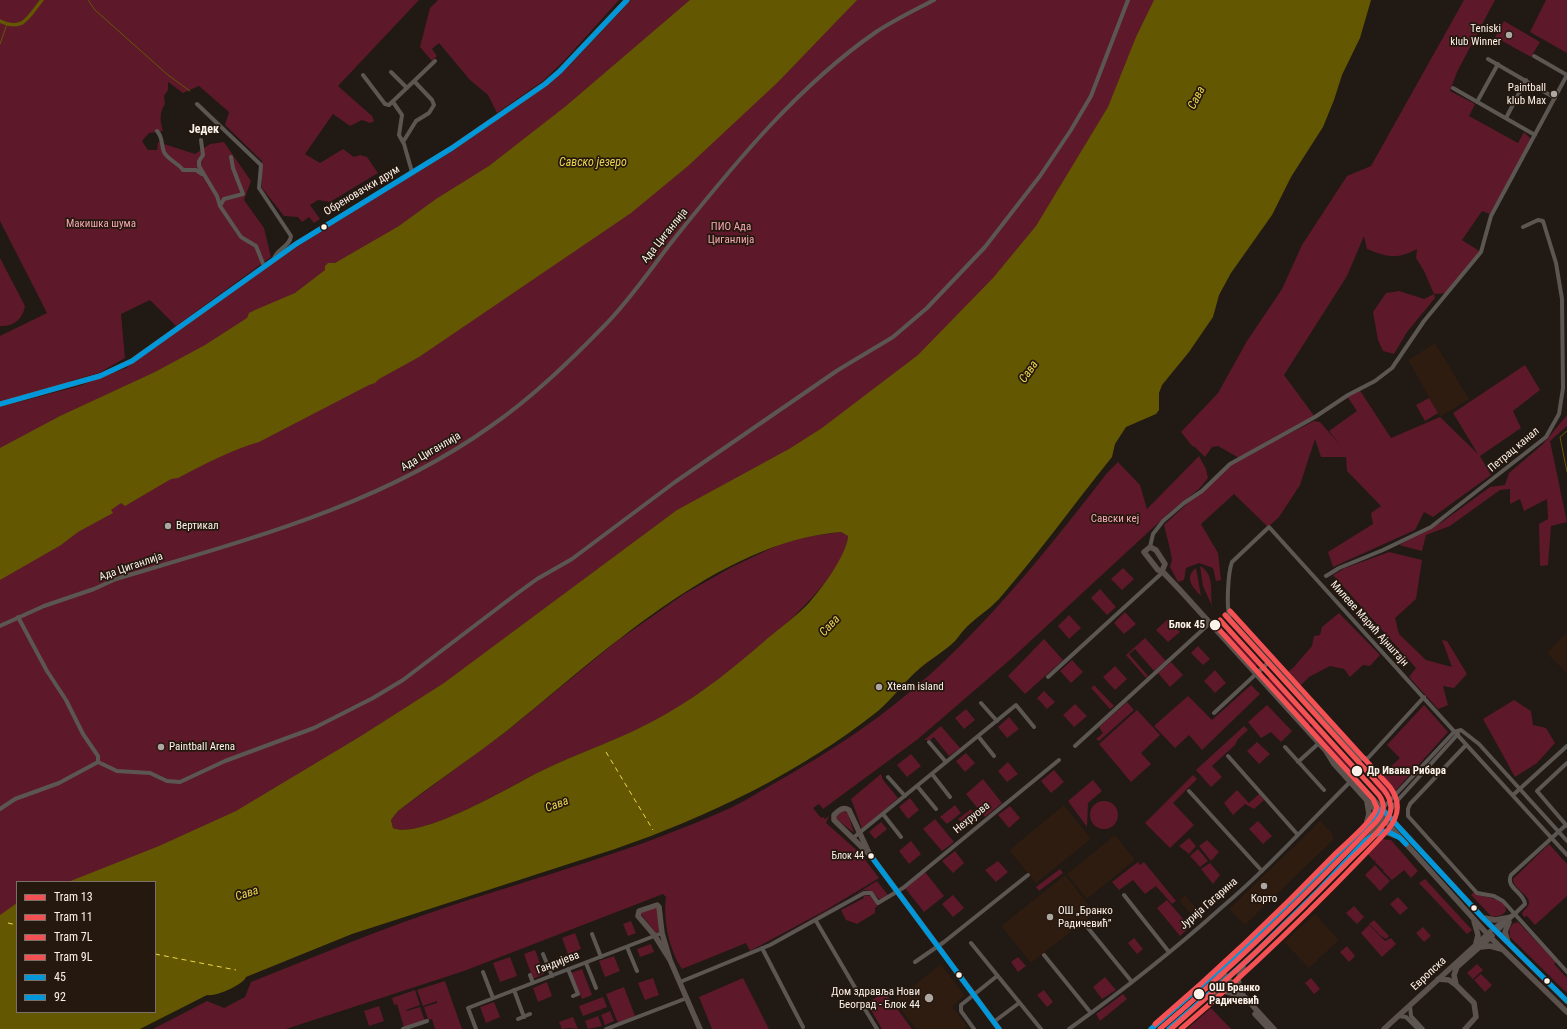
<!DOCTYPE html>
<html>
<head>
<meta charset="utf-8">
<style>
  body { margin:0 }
  #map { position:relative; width:1567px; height:1029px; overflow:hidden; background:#201914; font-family:"Roboto Condensed",sans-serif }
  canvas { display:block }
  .legend { position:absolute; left:16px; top:881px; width:140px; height:132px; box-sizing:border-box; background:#25180f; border:1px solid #7b6f67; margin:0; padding:5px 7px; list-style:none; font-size:12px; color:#fbf2eb }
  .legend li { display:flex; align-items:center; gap:8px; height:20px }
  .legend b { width:20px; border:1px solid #7b6f67 }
</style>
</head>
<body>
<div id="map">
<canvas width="1567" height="1029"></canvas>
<ul class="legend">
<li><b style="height:5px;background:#f45155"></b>Tram 13</li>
<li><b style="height:5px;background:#f45155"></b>Tram 11</li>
<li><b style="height:5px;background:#f45155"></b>Tram 7L</li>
<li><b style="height:5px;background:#f45155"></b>Tram 9L</li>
<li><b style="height:5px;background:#0098da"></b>45</li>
<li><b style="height:5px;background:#0098da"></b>92</li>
</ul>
</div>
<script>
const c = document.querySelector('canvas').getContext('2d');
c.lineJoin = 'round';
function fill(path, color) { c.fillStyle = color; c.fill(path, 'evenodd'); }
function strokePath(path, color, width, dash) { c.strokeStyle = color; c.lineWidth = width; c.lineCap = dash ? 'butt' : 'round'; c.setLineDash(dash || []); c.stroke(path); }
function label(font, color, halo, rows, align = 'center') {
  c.font = font + ' "Roboto Condensed",sans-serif'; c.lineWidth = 3.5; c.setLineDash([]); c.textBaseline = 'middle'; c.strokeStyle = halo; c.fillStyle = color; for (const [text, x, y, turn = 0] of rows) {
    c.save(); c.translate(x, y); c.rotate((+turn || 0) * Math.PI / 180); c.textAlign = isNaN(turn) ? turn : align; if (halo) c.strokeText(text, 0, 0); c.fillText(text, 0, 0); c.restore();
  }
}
const built = new Path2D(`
  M1435,343l34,56 -29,18 -32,-57z
  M1567,632v41l-20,-20z
  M1064,805l27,34 -55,44 -27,-33z
  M1320,821l13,13v6l-88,85 -16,-16z
  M1115,835l20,25 -48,39 -20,-25z
  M1065,875l30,38 -64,50 -30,-37z
  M1185,895l17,20 -6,5 -17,-20z
  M1315,914l24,26 -30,28 -25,-26z
  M941,964l24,32 -13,10 15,20 -4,3h-47l-22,-28z`);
const green = new Path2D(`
  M0,0h419l-81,86 34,30 2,5 -4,2 -8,-3 -12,6 -17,-12 -28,40 15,9 23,-14 11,8 6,-2 7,2 11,16 -48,29 -12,-2 -8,5 10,14 -6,4 -5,-6 -7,5 -4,-5 -14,-1 -22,-28v-27l-37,-36 4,-13 -30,-26 -16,7 -15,-11v8l-4,6 1,8c-6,9 -5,17 -2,27l-14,2 -7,8 6,9h9l1,-8 37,12 15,-10 14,-2 27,39 -7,19 20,28 7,29 -95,69 -26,-26 -29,14 4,44 -26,15 -29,8 2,4 -72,19v-68l47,-23 -47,-92z
  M438,0h181l-55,61 -21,20 -46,32 -9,-18 -18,-15 -31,-37 -7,6 5,7 -5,5 -12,-14 10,-39z
  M631,0h549l-24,52 -206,305 -812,525h-121v62l-17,9v-546l79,-21 47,-18 158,-113 50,-32 120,-73 85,-59 30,-25z
  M1464,0h31l-38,72 -7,19 25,13 -6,12 49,27 6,-11 7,7 -41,75 -8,-3 -20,29 19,12 -33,41 -14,1 1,4 -28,34 -13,22 -11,-3 -5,-11 -5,-28 13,-19 13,-2 25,8 10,-5 -10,-23 -8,-13 1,-9c-20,11 -30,8 -50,0l-3,-13 -17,40 -63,99 31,42 -76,41 -21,-12 -6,1 -7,10 -11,-11 -1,1 -12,-15 37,-39 29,-52 35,-52 20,-44 45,-69 24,-10z
  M1546,0h21v53l-37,-21z
  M1504,21l36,21 -9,15 -36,-20z
  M0,258l25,48c-2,13 -12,21 -25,20z
  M1525,365l15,25 -27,21 8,17 -41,28 11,19 -58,42 -9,-5 -9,18 -82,37 -5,-15 45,-28 -2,-11 10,-7 -34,-35 -1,-14h-25l-6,-18 -15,46 -21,32 -11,10 -34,-33 -33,30 17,29 3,27 -5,1 -3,-13 -14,-5 -13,5 -2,12 -6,2 -8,-15 2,-7 -2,-11 -6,-24 66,-61 84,-43 6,1 20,23 -11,-14 28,-20 -10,-15 12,-7 32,49 49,-21 38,37 -25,-41z
  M1429,398l9,15 -13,8 -9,-16z
  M1567,415v11l-17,15 17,81 -16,4 -3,39 -8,1 -1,-42 9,-5 -1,-20 -23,12 -4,-12 -10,5v-15l-10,1 -50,36 -24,9 -4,16 -23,-6 43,-23 48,-35 15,-2 4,-12 33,-28z
  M1199,456l7,13 2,9 -9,11 -29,23 -159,147 -93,80 -95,70 -4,-5 -6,4 8,10 2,-1 2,2 4,-3 -3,7 34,30 19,25 -53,32 -76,41 -4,-8 -64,26c-13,-20 -19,-48 -16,-72l-3,-3 -199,77 -178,58h-133l54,-28 17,7 21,-11 6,-15c65,-26 130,-53 196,-75 94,-31 190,-57 281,-98 14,-6 27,-15 40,-22 31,-18 62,-36 92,-57 99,-68 174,-163 247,-257l11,-11 22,23 7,24z
  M841,532l7,4c-5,55 -134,151 -181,178 -42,24 -87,38 -130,59 -28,14 -116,67 -144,55l-2,-8 7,-9 109,-80 110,-90 67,-47 46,-26 48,-23 26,-8z
  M1389,552l33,8 -6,39 -21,19 4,16 27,26 26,7 -10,-27 5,1 20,33 -13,14 -11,-2 5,19 -10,4 -29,-32 7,-9 -83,-93 12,-7z
  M1200,566c15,8 10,26 12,40l-9,-20z
  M1123,568l11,11 -12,11 -11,-11z
  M1196,568l5,28c-9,-9 -17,-19 -5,-28z
  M1100,589l16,18 -9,8 -16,-17z
  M1125,612l11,12 -12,10 -10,-11z
  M1339,613l41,42 -10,11 -7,-1 -13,12 -6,-8 -14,-3 -21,11 -11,11 -13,-14 8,-6 19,-22 2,-10 6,-1 2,-8z
  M1069,615l12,13 -12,11 -11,-13z
  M1168,619l12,13 -12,10 -12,-12z
  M1227,632l30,33 -3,2 -30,-33z
  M1145,638l21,23 -12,10 -19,-22 -6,5 19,22 -2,2 -20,-23z
  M1044,639l19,21 -38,34 -17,-18z
  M1198,646l12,13 -7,6 -12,-12z
  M1072,660l11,12 -12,11 -11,-12z
  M1171,662l12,13 -13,12 -12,-14z
  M1115,666l12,13 -12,11 -12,-13z
  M1215,670l11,13 -11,10 -11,-12z
  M1270,677l42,46 -4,3 -42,-46z
  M1094,685l20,21 -4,3 -19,-21z
  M1251,685l9,9 -58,56 -13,-15 -14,13 -21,-22 34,-30 24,24z
  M1044,691l11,11 -8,7 -10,-11z
  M1514,700l17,11 2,14 13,3 9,15 -18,20 -22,14 -32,-58z
  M1127,702l7,8 -35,31 -3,-2 7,-6 -4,-6z
  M1075,704l12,12 -13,11 -11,-12z
  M1267,705l25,26 -11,11 -10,-10 -10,6 -13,-16z
  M1424,705l24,27 -59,66h-3l-13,-15 27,-25 -13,-13z
  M966,709l9,11 -11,9 -9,-11z
  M1137,710l23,25 -19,18 10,11 -20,18 -32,-38z
  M1009,717l10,12 -12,9 -9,-11z
  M1314,725l39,45 -4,1 -39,-42z
  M941,726l19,22 -11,8 -15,-19 -4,3h-6z
  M1244,726l4,4 -10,9 -3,6 -23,21 10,11 -11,10 -15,-17z
  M1257,742l13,12 -11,10 -12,-13z
  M966,753l9,10 -10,9 -9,-11z
  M911,754l10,12 -14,11 -10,-12z
  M1008,762l10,12 -11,8 -9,-11z
  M1054,770l10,12 -13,11 -10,-12z
  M881,774l2,6 15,18 -36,31 -11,-30z
  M1193,775l4,4 -24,24 21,22 -24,23 -25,-25z
  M983,779l19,24 -17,14 -19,-23z
  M1093,780l9,11 -14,12 -1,24 -19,-26z
  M1237,790l12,13 10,-9 5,6 -10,9 -9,-5 -12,11 -9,-12z
  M910,798l9,12 -11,9 -9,-12z
  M1090 815a14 14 0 1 1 28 0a14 14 0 1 1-28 0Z
  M955,805l6,8 -14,11 -7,-7z
  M1010,806l10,12 -11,10 -11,-13z
  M971,809l6,8 -12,10 -7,-8z
  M843,811l5,2 6,20 -17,-14v-3z
  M935,819l19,23 -12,9 -19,-22z
  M1258,821l14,15 -9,8 -14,-15z
  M881,822l6,7 -12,10 -6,-7z
  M1189,838l7,8 -7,8 -10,-8z
  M1380,839l11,1 27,31 -7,7 -7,-8 -12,10 -9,-9 1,-3 -1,2 -8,-8 1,-2 -2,1 -7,-8z
  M1207,840l12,12 -8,9 -12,-15z
  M911,841l10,13 -12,10 -10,-13z
  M1549,844l18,20v32l-32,29 -8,-9 -3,1 -2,-3c1,-4 6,-6 7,-11 0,-9 -16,-14 -16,-24z
  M1198,849l10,12 -8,6 -10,-11z
  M955,851l9,12 -11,10 -11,-12z
  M998,861l10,11 -12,10 -11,-12z
  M1138,862l2,3 4,-3 32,39 -4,3 -16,-18 -11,8 -12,-14 -14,10 -7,-8z
  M1210,863l10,12 -7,9 -12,-15z
  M1375,865l15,16 -10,10 -15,-16z
  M1060,869l3,4 -24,18 -3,-4z
  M925,872l19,24 -20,16 -19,-24z
  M1425,879l47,51 -5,4 -48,-51z
  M877,881l11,14 -8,5 -9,-9 -7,-1 -95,53 58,-31z
  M1474,892c9,8 32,3 32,19l-4,4 -10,2 -21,-22z
  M863,895l8,1 7,10 -3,2v5l-18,11 -11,-4 -5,-10 23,-12z
  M953,895l11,13 -11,9 -11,-13z
  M1398,897l10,11 -8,7 -10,-11z
  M1167,900l23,27 -10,9 -23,-28z
  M1354,906l10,11 -7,7 -11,-11z
  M655,907l2,2 3,22 -4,2 -15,-19 1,-2z
  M1374,920l15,16 -3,3 -5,-3 -12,-12z
  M631,921l5,12 -8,3 -5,-12z
  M1518,922l38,40 -2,2 13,14v15l-57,-56c-1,-6 -1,-10 4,-14z
  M1369,925l16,16 6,-3 5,6 -14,13 -21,-24z
  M1423,927l8,9 -7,6 -8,-9z
  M575,933l6,16 -13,5 -6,-16z
  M1134,938l9,11 -6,5 -9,-11z
  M651,944l3,8 -14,5 -3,-8z
  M1347,946l8,10 -6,6 -9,-10z
  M535,950l9,24 -11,5 -9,-25z
  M614,956l6,15 -15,6 -6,-16z
  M510,957l7,19 -17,6 -7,-19z
  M1018,957l8,9 -8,6 -7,-10z
  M1477,964l6,6 -10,9 -6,-6z
  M582,969l10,26 -10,4 -11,-26z
  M1481,974l11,11 -7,7 -11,-12z
  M1105,977l11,13 -14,9 -9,-12z
  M653,978l6,17 -14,5 -7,-17z
  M743,978l26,51h-57l-13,-32z
  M1311,978l9,11 -6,5 -9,-11z
  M445,981l17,48h-27l-3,-10 -4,1 -4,-13 13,-4v-2l-14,5 -6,-16z
  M547,982l5,14 -14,6 -5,-14z
  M624,987l11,29 -17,7 -12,-29z
  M415,990l5,15 -14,5 1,1 13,-4 5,14 -21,6 -7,-23 -3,1 -2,-7z
  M1044,990l9,12 -6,5 -10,-12z
  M885,992l27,37h-30l-15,-26z
  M1123,994l4,5 -27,22 -4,-7z
  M603,997l4,10 -24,9 -4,-10z
  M494,1002l6,15 -14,6 -6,-16z
  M379,1006l5,15 -15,5 -5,-15z
  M1211,1008l20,21h-44z
  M610,1011l4,10 -9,4 -4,-10z
  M598,1016l4,10 -14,3 -3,-8z
  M573,1017l5,12 -8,-1 -8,1 -3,-7z`);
const water = new Path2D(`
  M690,0h167l-79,82 -90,84 -57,47 -212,144 -40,22 -4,4 -6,2 -110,57c-28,8 -54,22 -81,36l-7,1 -46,27 -4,-3 -10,7 2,3 -35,19 -17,13 -61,35v-132l60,-32 95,-44 50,-27 42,-27 2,-5 6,-3 40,-17 30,-23v-4l3,-3h7l64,-37 37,-27 53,-33 77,-60z
  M1154,0h217l-11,38 -18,37 -8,25 -11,27 -32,50 -19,38 -41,58 -12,22 -6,22 -24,35 -27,33 -3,8v17l-3,4 -30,13 -11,17 -3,13c-38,47 -73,96 -113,142 -11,12 -26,20 -36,32 -3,3 -5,7 -8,10 -11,11 -25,18 -36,28 -15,13 -26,29 -41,42 -77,61 -170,106 -263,138l-263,85 -106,43c-3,8 -31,20 -39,18l-67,34h-140v-114l17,-12v109h138v-130h-87l91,-36 77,-35 125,-75 83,-53 233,-173 112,-61 33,-21 96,-73 75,-77 43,-52 72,-119 28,-70zM841,532l7,4c-1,19 -28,55 -41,69 -12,12 -26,22 -39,33 -32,28 -65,55 -102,76 -41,24 -87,38 -129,59 -27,14 -117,67 -144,55l-2,-8 7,-9c36,-28 74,-53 110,-81 91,-73 211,-189 333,-198z`);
const stream = new Path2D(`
  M88,0l7,10 73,65 22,16
  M0,44l7,-20
  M1567,431l-7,6 7,35`);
const canal = new Path2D(`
  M0,21c24,11 28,-4 42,-21`);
const ferry = new Path2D(`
  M606,752l47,78
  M8,923l9,2
  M155,954l81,16`);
const street = new Path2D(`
  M1534,56l33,19
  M1488,59l67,39
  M391,72l16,16
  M363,75l22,29 4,1 46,-44
  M1453,88l82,47
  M393,102l9,13 -3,20 5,9 8,28
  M1477,102l21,-38
  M197,104l64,61 -2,23 32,48c-1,11 -15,13 -17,23
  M1506,118l20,-38
  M157,131c6,6 4,14 7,21 3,7 14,11 19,18h13l6,4
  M201,140l2,15 -4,6v5l18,30 3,10
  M403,142l13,-21 13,-8 5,-8 -2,-5 -18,-19
  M231,157l2,11 10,26 -19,5 -4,7 21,31 15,9 8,20
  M1150,547l3,-13 10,-13 21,-18 18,-12 28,-27 85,-47 33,-22 27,-14 17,-13 32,-47 57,-69 10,-36 76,-141
  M1326,576l13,-8 44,-18 48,-23 115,-90 13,-23 4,-26 -1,-89 -6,-36 -13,-42 -5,-1 -15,7
  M18,617l29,54 19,29 17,34 15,22v6
  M0,626l44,-20 50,-17 22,-10c130,-39 263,-73 375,-153 42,-29 80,-66 116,-103 26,-27 47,-59 71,-89 58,-72 120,-148 198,-202 18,-12 39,-22 58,-32
  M1048,677l115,-105
  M1424,697l-56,61 -9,1 -129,-140c-4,-10 -2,-47 2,-57l37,-35c99,110 198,219 298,328
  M981,703l16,18
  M1214,713l55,-51
  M978,736l16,20
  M929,742l17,20
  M1466,745l-56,59 -2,5v7l69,77 17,3 9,5 64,71
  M1075,746l135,-123
  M1285,747l39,43
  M1228,756l70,79
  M1298,762l21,-19
  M932,774l18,23
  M888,777l17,19
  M917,786l19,23
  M1189,791l73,80
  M1513,795l54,-49
  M0,809l15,-10 44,-16 39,-21 19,9 33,2 17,8 13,1 45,-21 89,-33 59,-30 30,-18 112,-85 22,-16 35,-20 103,-77 163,-112 55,-33 34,-29 58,-61 55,-71 31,-46 20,-34 37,-96
  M1382,809l72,-77 7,-2 18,14 88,97
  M883,814l18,23
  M1387,815l11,-15 60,-66
  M1567,826l-30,-35 30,-28
  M853,838l163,-133 18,22
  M1124,895l45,57
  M816,921l44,75
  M1088,928l44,54
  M1493,929l13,-11 9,-4
  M1496,932l29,-28c-1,-12 -20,-16 -14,-29l55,-50
  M592,934l9,23
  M971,943l70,86
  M627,947l10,24
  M762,948l41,79
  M543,954l9,22
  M1044,955l47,58
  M915,962l29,-20 84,-67
  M586,963l10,25
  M568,969l10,25 -5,2
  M483,972l10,26
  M530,975l3,8
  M680,982l90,-37 94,-52h7l7,10 25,-15 156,-128
  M514,990l10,27
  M1410,1005l1,11 12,13
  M863,1006l14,23
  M1398,1016l8,1 12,12
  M518,1019l12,-5
  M995,1021l24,-18
  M403,1029l24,-8
  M476,1029l-8,-21 194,-75
  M606,1029l81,-31
  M974,1029l-13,-18v-6l36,-29
  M1069,1029c53,-38 104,-78 152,-121 46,-39 87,-84 130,-127`);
const secondary = new Path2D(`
  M0,404l100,-28 32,-15 164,-117 156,-96 93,-64 15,-13 67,-71
  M1162,571l3,-7 -9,-14 -6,-3 -6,5 14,18 4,1 18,19 146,161 8,13 156,173 77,75
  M1329,754l8,6 145,157 85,84
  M1367,802l2,12 -2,7
  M1371,837l12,-6 13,5
  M869,853l-20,-43c-6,-4 -11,1 -15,5v5l37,36 128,173
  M1484,918l11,2 11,-2
  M1474,921l4,14 -2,8
  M1508,942l-3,-10 4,-10
  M1481,947l9,-1 11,3
  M670,960l-8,-27 -3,-26 -2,-2 -18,6 -1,5 17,20 15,24 30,69
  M1220,970l54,59
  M1216,973l25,26
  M1438,979l11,1 7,5 18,18 2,14 -11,12
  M1456,984l-2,-9 3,-8 35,-31
  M1240,991l-2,-12 5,-12
  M1210,995l14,-4 11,3
  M1255,1014l14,15
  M1151,1029l84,-73 78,-75 68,-71
  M1169,1029c58,-49 114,-100 166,-156 17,-18 36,-36 51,-56
  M1384,1029l106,-97`);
const bus1 = new Path2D(`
  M871,856l128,173
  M1151,1029l84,-73 147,-147 100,108 85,84
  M1169,1029l80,-70 71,-70 46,-49 12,-7 9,-2 13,7 6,6`);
const bus2 = new Path2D(`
  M0,404l100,-28 32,-15 164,-117 156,-96 93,-64 15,-13 67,-71`);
const tram1 = new Path2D(`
  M1160,1029c76,-65 147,-135 216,-207 8,-9 10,-17 3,-27l-159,-175`);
const tram2 = new Path2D(`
  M1171,1029c60,-52 117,-106 173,-163 12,-13 38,-35 45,-50 4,-9 1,-18 -5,-26l-159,-175`);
const tram3 = new Path2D(`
  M1155,1024c63,-54 122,-110 179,-169 12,-12 37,-32 43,-47l-4,-9 -158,-174`);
const tram4 = new Path2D(`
  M1181,1029c73,-62 141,-129 206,-198 12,-14 14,-29 3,-44l-160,-176`);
const markers = [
  [1509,35,4,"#aea6a0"],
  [1554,94,4,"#aea6a0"],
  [324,227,3.5,"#fbf2eb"],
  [168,526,4,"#aea6a0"],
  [1215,625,6,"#fbf2eb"],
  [879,687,4,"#aea6a0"],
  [161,747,4,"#aea6a0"],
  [1357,771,6,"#fbf2eb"],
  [871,856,3.5,"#fbf2eb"],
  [1264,886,4,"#aea6a0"],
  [1474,908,3.5,"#fbf2eb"],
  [1050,917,4,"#aea6a0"],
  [959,975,3.5,"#fbf2eb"],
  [1547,981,3.5,"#fbf2eb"],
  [1199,994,6,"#fbf2eb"],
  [929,998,5,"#aea6a0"]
];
const busNames = [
  ["Блок 44",864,856]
];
const poiNames = [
  ["Teniski",1501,29,"right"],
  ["klub Winner",1501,42,"right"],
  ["Paintball",1546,88,"right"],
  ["klub Max",1546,101,"right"],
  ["Вертикал",176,526],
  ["Xteam island",887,687],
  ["Paintball Arena",169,747],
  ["Корто",1264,899,"center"],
  ["ОШ „Бранко",1058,911],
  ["Радичевић”",1058,924],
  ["Дом здравља Нови",920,992,"right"],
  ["Београд - Блок 44",920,1005,"right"]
];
const streetNames = [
  ["Обреновачки друм",362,191,-31],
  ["Ада Циганлија",665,236,-51],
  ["Петрац канал",1514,450,-40],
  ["Ада Циганлија",431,452,-30],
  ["Ада Циганлија",131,567,-19],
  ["Милеве Марић Ајнштајн",1369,624,48],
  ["Нехруова",972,818,-39],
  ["Јурија Гагарина",1209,904,-41],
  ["Гандијева",558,963,-21],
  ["Европска",1429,974,-43]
];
const parkNames = [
  ["Макишка шума",101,224],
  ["ПИО Ада",731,227],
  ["Циганлија",731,240],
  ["Савски кеј",1115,519]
];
const stopNames = [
  ["Блок 45",1205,625,"right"],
  ["Др Ивана Рибара",1367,771],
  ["ОШ Бранко",1209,988],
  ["Радичевић",1209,1001]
];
const waterNames = [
  ["Сава",1197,98,-63],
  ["Савско језеро",593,163],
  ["Сава",1029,372,-55],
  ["Сава",830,626,-47],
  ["Сава",557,805,-21],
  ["Сава",247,894,-18]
];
const neighbourhoodNames = [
  ["Једек",204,130]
];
fill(built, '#2e1c11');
fill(green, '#5d1929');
fill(water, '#635702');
strokePath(stream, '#635702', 1);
strokePath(canal, '#635702', 3.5);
strokePath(ferry, '#ebd54c', 1, [5, 4]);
strokePath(street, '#5c5652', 4);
strokePath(secondary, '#5b524d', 5.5);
strokePath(bus1, '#0098da', 5);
strokePath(bus2, '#0098da', 5);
strokePath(tram1, '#f45155', 5);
strokePath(tram2, '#f45155', 5);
strokePath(tram3, '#f45155', 5);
strokePath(tram4, '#f45155', 5);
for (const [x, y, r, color] of markers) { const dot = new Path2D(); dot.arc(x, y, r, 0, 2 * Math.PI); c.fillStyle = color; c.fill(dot); strokePath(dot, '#25180f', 1.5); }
label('10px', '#fbf2eb', '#25180f', busNames, 'right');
label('11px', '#fbf2eb', '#25180f', poiNames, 'left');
label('11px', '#fbf2eb', '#25180f', streetNames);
label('11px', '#f4a7b1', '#25180f', parkNames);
label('bold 11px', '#fbf2eb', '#25180f', stopNames, 'left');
label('italic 12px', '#ebd54c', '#25180f', waterNames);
label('bold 12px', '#fbf2eb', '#25180f', neighbourhoodNames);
</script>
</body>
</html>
